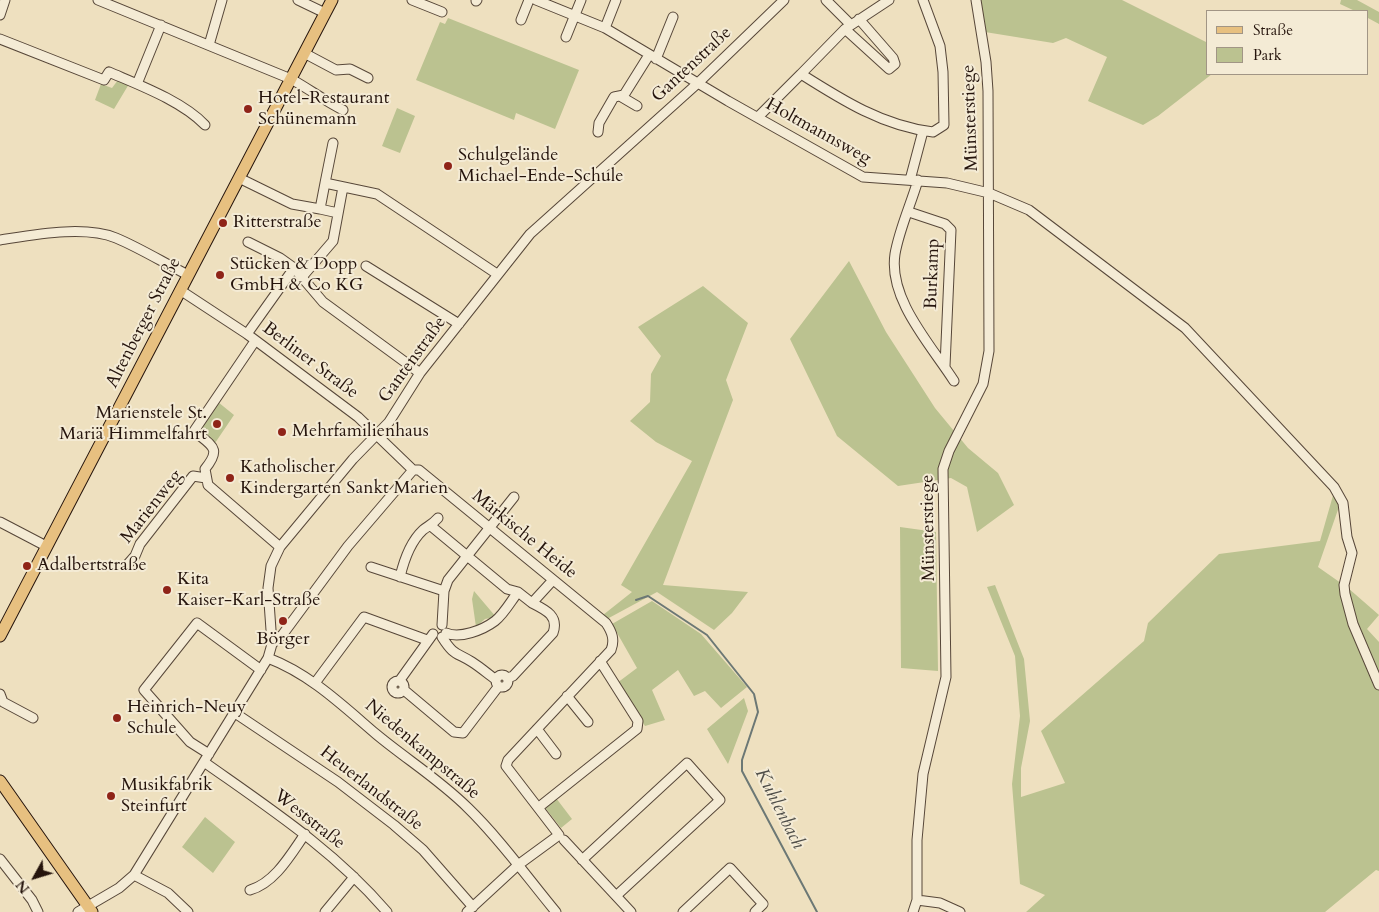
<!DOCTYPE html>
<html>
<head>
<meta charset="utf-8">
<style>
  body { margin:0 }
  #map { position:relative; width:1379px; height:912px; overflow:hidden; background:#eee0bf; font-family:Cardo,serif }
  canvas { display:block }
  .legend { position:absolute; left:1206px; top:10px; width:162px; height:65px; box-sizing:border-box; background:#f4ebd5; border:1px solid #a19585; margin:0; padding:6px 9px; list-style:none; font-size:15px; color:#25140c }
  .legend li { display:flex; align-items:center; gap:10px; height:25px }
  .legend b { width:25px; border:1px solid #a19585 }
  .north { position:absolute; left:10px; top:852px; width:50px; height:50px; -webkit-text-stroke:4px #f4ebd5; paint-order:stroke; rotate:231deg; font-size:14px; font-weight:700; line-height:20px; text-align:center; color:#25140c }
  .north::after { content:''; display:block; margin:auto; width:18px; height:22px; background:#25140c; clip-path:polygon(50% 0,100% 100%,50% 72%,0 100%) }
</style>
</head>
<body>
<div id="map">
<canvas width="1379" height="912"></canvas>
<ul class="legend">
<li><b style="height:6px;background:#e7c080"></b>Straße</li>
<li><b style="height:14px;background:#bbc290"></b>Park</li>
</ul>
<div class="north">N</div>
</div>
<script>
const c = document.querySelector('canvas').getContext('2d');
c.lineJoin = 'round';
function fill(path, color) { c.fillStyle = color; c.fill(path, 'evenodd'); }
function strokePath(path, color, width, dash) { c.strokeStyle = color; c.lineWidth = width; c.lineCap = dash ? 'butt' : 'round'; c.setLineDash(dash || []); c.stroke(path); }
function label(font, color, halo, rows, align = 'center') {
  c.font = font + ' Cardo,serif'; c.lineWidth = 4; c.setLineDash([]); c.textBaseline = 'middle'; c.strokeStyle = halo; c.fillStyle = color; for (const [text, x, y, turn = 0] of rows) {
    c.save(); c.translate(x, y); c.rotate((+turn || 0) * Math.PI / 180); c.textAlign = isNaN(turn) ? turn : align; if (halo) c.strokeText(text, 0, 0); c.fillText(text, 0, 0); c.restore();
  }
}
const green = new Path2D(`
  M980,0h142l86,43v31h4l-54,42 -15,9 -55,-24 19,-44 -41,-19 -13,5 -68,-11z
  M1341,0h16l22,12v12l-11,-6v-7h-13l-15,-7z
  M448,18l131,52 -24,59 -39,-16 -2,7 -98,-40 24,-58 5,2z
  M118,80l11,4 -15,25 -19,-9 6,-16 11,4z
  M397,108l18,8 -15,37 -18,-7z
  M849,261l37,71 49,76 33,40 30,25 16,32 -37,27 -10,-45 -16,-9 -53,8 -61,-50 -47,-97z
  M703,286l45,37 -22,57 7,20 -70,185 85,7 -16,21 -18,17 -57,-38 -50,27 -4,-4 29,-23 -11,-7 71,-124 -36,-19 -26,-21 20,-19 1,-28 10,-18 -23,-29z
  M218,402l16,13 -19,28 -14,-11 -1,-5z
  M1334,492l7,9 -23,66 30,21 31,27 -12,14 12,13v229l-3,-1 -51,42h-299l19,-17 -25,-11 -8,-100 8,-68 -5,-60 -28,-69 8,-2 29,74 6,62 -9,47v29l44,-14 -24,-52 103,-90 4,-18 71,-69 101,-13z
  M900,527l36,5 2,139 -37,-3z
  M474,591l22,26 -11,2 -9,8 -4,-28z
  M652,601l49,33 46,53 -26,21 -16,-17 -11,5 -16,-26 -26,20 13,30 -20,6 -28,-43 20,-15 -25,-44z
  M744,698l4,13 -20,53 -21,-35z
  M556,798l16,21 -11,9 -15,-19v-4z
  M205,817l30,25 -22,31 -31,-26z`);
const stream = new Path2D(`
  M636,600l12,-4 59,39 47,59 4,18 -16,48v11l75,141`);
const minor = new Path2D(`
  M98,0l193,79c18,10 34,22 52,31
  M298,0l27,13
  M412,0l30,12
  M536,0l69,28 123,73 135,76 84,6 42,10 40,17 156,118 149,159 9,16 4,34 5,16 -8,32 1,9 8,30 26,61
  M826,0l25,25
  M889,0l-44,29 -44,45c41,26 82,52 132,58l11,-7 -1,-53 -3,-26 -17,-46
  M476,1l1,-1
  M0,15l5,-15
  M521,20l8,-20
  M605,28l11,-28
  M845,29l44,40 6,-5 -2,-6 -34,-39
  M566,37l15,-37
  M0,39l104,41 5,-8c30,13 73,29 96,53
  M209,45l13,-45
  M304,53l32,17 14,-1 18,9
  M656,59l17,-42
  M137,84l24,-59
  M620,96l17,10
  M758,117l43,-43
  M598,132l1,-9 15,-26 10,-2 25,-40
  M239,178l53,26 28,5
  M910,180l13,-49
  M918,180c-7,24 -19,50 -23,74 -7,45 36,91 59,127
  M325,183l8,-40
  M909,212l36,12 6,6 -6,136
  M338,213l-18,-4 5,-26 52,11 120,80
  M0,240c33,-5 84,-15 116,-2 24,10 48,25 72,37
  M248,242l32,16 14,10 29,34 97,71
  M366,266l93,58
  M302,277l31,-36 10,-54
  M180,290l67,44 111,83 55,53h6l187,153c6,9 9,17 5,27l-103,110 -2,6 53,69 -41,30 -51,47
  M247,334l47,-66
  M255,341l-61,90c18,15 28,17 11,38l3,16 72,62
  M0,522l46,24
  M431,526l76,63 11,3 14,11
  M127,565l8,-9 5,-12 53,-68 13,2
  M371,567l73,24
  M400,577c4,-17 10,-35 23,-47 5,-4 10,-6 15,-12
  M442,625l2,-34 4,-11 66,-83
  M446,633c14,6 37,-3 49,-12 9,-7 16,-20 23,-29
  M442,637c12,19 14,15 30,25 8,5 16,12 23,17
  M272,644l11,-10 65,-88 65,-76
  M268,658c42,16 74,47 108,76 30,25 64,46 92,74 32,31 59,69 88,104
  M496 681a6 6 0 1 1 12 0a6 6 0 1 1-12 0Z
  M508,678l5,-2 40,-43c6,-17 -7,-23 -21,-30l21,-23
  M400,680l33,-46
  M392 687a6 6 0 1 1 12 0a6 6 0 1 1-12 0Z
  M315,683l49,-66 63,23
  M404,690l50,42 9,1 35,-46
  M0,694l3,8 30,16
  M567,696l21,26
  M235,713l103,69 56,43 29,25 50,57
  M537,729l19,25
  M209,754l-19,-12 -46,-52 53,-67 64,47
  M204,762c65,46 131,89 183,150
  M539,807l98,-78 1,-8 -38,-60
  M564,840l67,72
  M0,859l32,41 6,12
  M582,860l105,-97 33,37 -104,96
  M134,875l34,18 20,19
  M250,890c25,-7 41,-36 55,-56
  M917,900l23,3 20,9
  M78,912l41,-24 15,-13 134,-217 4,-14 -4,-56 3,-22 9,-19 73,-88 36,-37 31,-49 110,-139 168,-151 86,-83
  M325,912l29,-35
  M683,912l47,-44 33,36 -8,8
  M913,912l4,-12v-60l6,-66 23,-97 -3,-208 6,-18 34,-67 6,-33 -1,-260 -2,-29 -10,-62`);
const major = new Path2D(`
  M0,636l332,-636
  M0,781l92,131`);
const markers = [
  [248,109,5,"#8f2418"],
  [448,166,5,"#8f2418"],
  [223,223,5,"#8f2418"],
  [220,275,5,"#8f2418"],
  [217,424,5,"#8f2418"],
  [282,432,5,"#8f2418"],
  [230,478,5,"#8f2418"],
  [27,566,5,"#8f2418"],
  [167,590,5,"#8f2418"],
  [283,621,5,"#8f2418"],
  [117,718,5,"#8f2418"],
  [111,796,5,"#8f2418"]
];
const streetNames = [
  ["Gantenstraße",692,65,-43],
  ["Münsterstiege",971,118,-92],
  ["Holtmannsweg",818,132,29],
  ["Burkamp",933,274,-88],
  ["Altenberger Straße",144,323,-63],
  ["Gantenstraße",413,360,-54],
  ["Berliner Straße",310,361,37],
  ["Marienweg",152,507,-52],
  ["Münsterstiege",929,528,-91],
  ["Märkische Heide",524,535,39],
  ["Niedenkampstraße",422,750,40],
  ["Heuerlandstraße",371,789,38],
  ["Weststraße",309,820,38]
];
const poiNames = [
  ["Hotel-Restaurant",258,99],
  ["Schünemann",258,120],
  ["Schulgelände",458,156],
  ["Michael-Ende-Schule",458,177],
  ["Ritterstraße",233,223],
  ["Stücken & Dopp",230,265],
  ["GmbH & Co KG",230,286],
  ["Marienstele St.",207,414,"right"],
  ["Mariä Himmelfahrt",207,435,"right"],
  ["Mehrfamilienhaus",292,432],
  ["Katholischer",240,468],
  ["Kindergarten Sankt Marien",240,489],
  ["Adalbertstraße",37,566],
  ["Kita",177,580],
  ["Kaiser-Karl-Straße",177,601],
  ["Börger",283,640,"center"],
  ["Heinrich-Neuy",127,708],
  ["Schule",127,729],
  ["Musikfabrik",121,786],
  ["Steinfurt",121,807]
];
const waterNames = [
  ["Kuhlenbach",779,809,63]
];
fill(green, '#bbc290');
strokePath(stream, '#6c7875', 2);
strokePath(minor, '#574739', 11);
strokePath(major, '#25140c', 13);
strokePath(minor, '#f4ebd5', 9);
strokePath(major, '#e7c080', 11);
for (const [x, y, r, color] of markers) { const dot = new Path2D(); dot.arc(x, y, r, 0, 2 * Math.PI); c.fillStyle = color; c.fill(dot); strokePath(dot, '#f4ebd5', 2); }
label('18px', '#25140c', '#f4ebd5', streetNames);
label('18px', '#25140c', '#f4ebd5', poiNames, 'left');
label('italic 19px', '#4f4e49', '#f4ebd5', waterNames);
</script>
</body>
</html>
